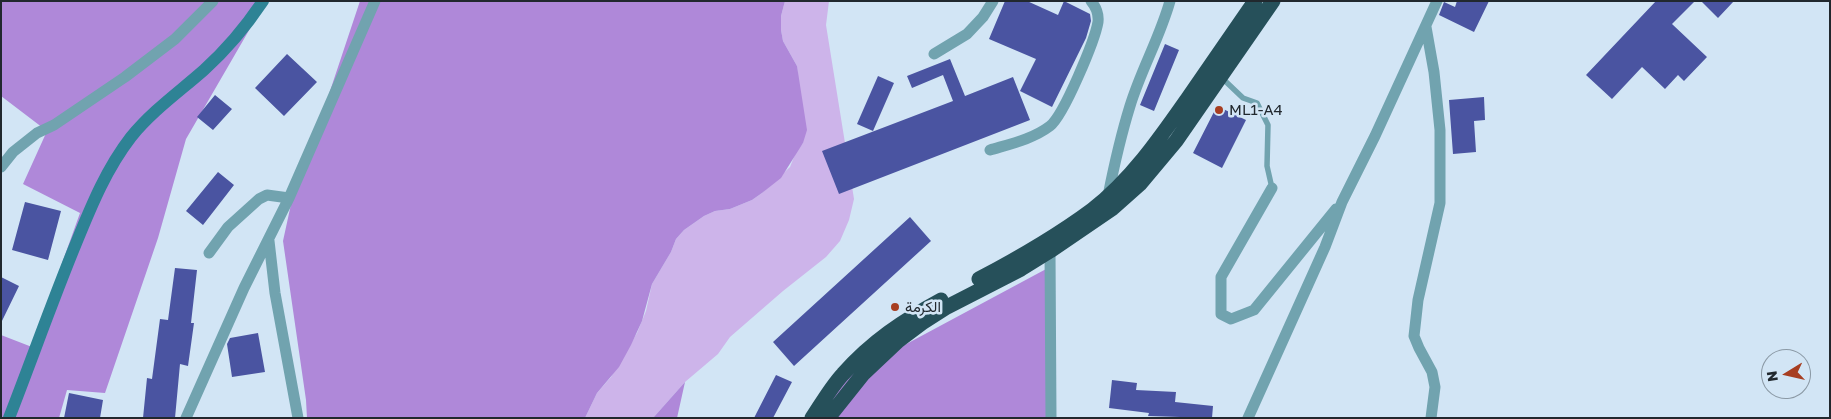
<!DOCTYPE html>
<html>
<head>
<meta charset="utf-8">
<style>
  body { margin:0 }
  #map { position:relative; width:1831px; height:419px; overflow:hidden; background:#d2e5f5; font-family:"Golos Text",sans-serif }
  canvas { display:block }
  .frame { position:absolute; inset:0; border:2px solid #21282e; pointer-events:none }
  .north { position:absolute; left:1761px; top:349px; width:50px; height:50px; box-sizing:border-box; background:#d2e5f5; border:1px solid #8b99a5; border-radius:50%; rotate:261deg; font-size:14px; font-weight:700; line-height:20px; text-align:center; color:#21282e }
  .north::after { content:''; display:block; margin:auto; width:18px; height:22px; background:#a73e21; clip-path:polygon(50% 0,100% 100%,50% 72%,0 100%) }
</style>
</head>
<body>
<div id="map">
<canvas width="1831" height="419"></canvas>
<div class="frame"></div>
<div class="north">N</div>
</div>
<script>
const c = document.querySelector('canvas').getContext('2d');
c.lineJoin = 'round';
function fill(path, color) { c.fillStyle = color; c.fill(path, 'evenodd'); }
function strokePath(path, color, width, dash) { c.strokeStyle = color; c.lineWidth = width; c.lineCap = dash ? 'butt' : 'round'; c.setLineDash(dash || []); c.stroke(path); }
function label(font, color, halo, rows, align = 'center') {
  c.font = font + ' "Golos Text",Vazirmatn,sans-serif'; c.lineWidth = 5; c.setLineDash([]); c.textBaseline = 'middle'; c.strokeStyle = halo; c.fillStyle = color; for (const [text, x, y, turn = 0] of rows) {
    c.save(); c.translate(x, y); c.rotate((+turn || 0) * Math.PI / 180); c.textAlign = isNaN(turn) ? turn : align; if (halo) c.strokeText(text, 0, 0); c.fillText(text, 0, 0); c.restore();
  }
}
const green = new Path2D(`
  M785,1h44l-3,24 28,174 -5,21 -9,21 -14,16 -43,34 -53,46 -12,17 -33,28 -32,36h-68l12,-25 14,-16 26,-44 9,-22 6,-27 19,-32 5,-13 8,-9 20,-14 11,-5 15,-2 22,-9 10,-7 28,-26 6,-15 7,-9 -6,-77 -14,-25 -2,-11v-14z`);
const forest = new Path2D(`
  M1,1h265l-80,138 -28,99 -53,155 -38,-3 -8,28h-58v-83l31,12 48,-134 -57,-29 24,-53 -46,-35z
  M360,1h425l-4,15v14l2,11 14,25 10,64 -4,13 -22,35 -19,15 -10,7 -22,9 -15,2 -11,5 -20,14 -8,9 -5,13 -19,32 -10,37 -11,24 -12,22 -22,26 -12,25h-278l-1,-18 -23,-159 10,-46 26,-71z
  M1048,268l-1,150h-230l26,-40z
  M685,382l-8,36h-24z`);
const building = new Path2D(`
  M1005,1h22l31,14 6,-14 26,13 1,7 -5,17 -34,69 -32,-16 16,-32 -47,-20z
  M1457,1h32l-15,31 -35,-17 5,-13 11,5z
  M1656,1h39l-23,23 35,33 -23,24 -6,-6 -13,14 -23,-22 -30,32 -26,-24z
  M1701,1h33l-16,17z
  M1165,44l14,6 -25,61 -14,-6z
  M287,54l30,28 -33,34 -29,-28z
  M950,59l15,37 48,-19 17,43 -191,74 -17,-43 131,-50 -10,-26 -31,13 -5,-12z
  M878,76l16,7 -21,48 -16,-7z
  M215,95l17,14 -19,21 -16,-13z
  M1484,97l1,23 -11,1 2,31 -23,2 -4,-54z
  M1217,106l29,14 -24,48 -29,-15z
  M218,172l16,13 -31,40 -17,-14z
  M25,202l36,9 -13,49 -36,-10z
  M910,217l21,24 -137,125 -21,-24z
  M175,268l22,2 -6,53h3l-6,43 -8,-2 -5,54h-32l4,-40 5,1 8,-60 8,1z
  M1,277l18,9 -18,37z
  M258,333l7,39 -33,5 -5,-33 3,-6z
  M776,375l16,7 -19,36h-19z
  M1112,380l25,3 -1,7 40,2 -1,10 38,4 -1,12 -64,-2 1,-3 -40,-5z
  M69,393l34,7 -3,18h-36z`);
const service = new Path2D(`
  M1222,78l21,20 14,5 11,22 -1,41 5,22`);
const minor = new Path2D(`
  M1426,27l8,45 6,58v73l-22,97 -4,36 5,12 13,24 3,15 -4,31
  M934,54l33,-20 16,-17 10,-16
  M990,150c20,-6 43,-11 60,-24 14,-11 45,-86 48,-104 1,-9 -2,-15 -7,-21
  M1,167l12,-15 24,-19 17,-8 71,-48 50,-38 38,-38
  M1272,188l-51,89v37l10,5 23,-9 82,-101
  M1108,196c6,-30 13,-61 22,-90 11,-36 30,-69 40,-105
  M269,241l6,52 23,125
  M1050,251l1,167
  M209,253l19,-26 31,-28 8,-4 22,3
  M186,418l58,-130 45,-90 86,-197
  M1248,418l77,-171 17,-45 33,-66 62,-135`);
const secondary = new Path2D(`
  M9,418c23,-59 44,-119 68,-177 15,-37 30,-73 54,-104 21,-26 48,-45 73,-67 21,-19 43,-45 59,-69`);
const motorway = new Path2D(`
  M979,279c38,-20 78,-43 113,-69 39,-30 68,-72 96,-112 22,-32 45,-65 67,-97
  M812,418c10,-15 19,-31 31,-44 28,-32 61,-54 98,-74
  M828,418l35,-44 35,-33 24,-18 25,-16 74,-38 29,-18 63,-43 27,-24 36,-43 97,-140`);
const markers = [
  [1219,110,5,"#a73e21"],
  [895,307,5,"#a73e21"]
];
const poiNames = [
  ["ML1-A4",1229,110],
  ["الكرمة",905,307]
];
fill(green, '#cdb4ea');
fill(forest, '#af88d9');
fill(building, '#4a54a1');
strokePath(service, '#71a3af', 5.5);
strokePath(minor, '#71a3af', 11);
strokePath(secondary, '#2e8395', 12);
strokePath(motorway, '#26505a', 15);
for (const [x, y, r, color] of markers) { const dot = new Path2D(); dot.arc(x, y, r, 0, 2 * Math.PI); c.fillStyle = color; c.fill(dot); strokePath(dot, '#d2e5f5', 2); }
label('15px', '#21282e', '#d2e5f5', poiNames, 'left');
</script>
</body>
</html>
